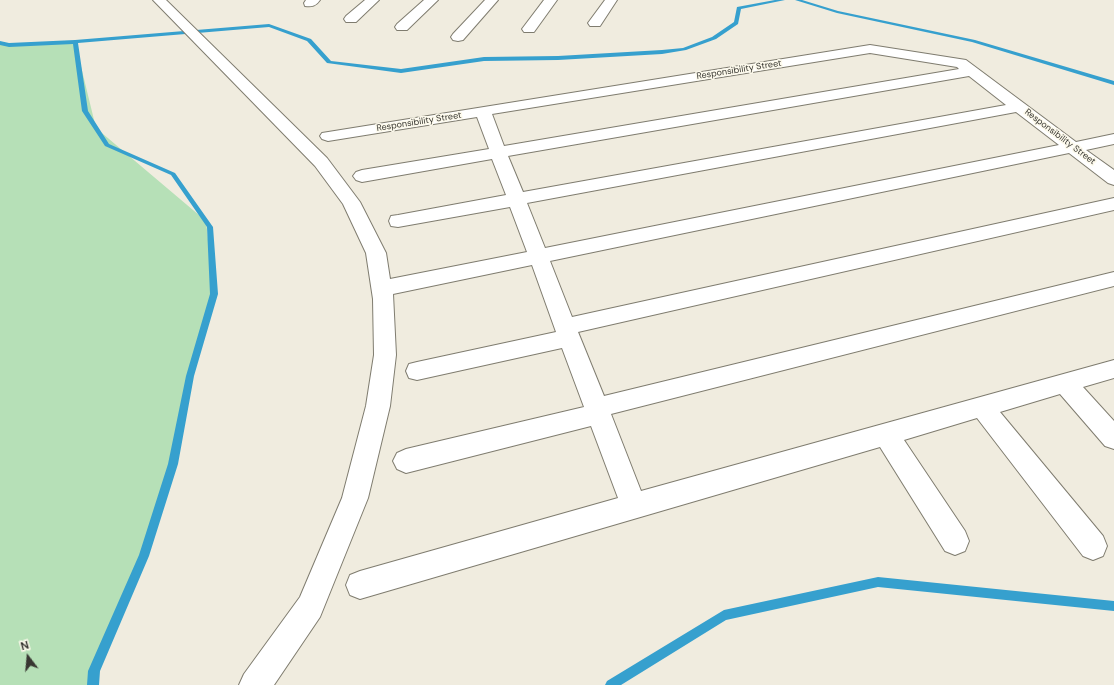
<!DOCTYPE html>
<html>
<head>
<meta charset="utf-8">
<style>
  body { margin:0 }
  #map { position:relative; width:1114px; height:685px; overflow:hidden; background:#f0ecdf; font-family:"DM Sans",sans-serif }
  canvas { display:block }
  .north { position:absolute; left:8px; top:637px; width:40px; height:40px; -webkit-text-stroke:3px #fdfaec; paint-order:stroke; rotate:344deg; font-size:11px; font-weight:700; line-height:16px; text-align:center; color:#383732 }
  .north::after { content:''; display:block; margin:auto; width:14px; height:18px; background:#383732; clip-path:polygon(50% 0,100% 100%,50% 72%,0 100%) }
</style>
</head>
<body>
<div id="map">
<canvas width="1114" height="685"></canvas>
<div class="north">N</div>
</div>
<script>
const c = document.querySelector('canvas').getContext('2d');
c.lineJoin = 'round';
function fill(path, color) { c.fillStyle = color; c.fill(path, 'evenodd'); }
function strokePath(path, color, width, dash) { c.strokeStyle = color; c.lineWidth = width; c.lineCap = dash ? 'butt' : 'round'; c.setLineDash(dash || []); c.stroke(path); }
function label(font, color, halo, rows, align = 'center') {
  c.font = font + ' "DM Sans",sans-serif'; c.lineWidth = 3; c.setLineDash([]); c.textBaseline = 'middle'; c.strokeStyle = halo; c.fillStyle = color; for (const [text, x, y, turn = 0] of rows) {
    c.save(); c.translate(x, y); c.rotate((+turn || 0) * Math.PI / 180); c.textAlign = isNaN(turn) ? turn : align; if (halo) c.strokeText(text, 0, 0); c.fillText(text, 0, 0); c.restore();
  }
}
const green = new Path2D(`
  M75,42l21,86 110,93 8,73 -18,61 -23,109 -34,103 -45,104v14h-94v-642l9,2z`);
const stream = new Path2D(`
  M775,0h10l-44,9 -3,15 -22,15 -30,11 -24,4 -104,6 -74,1 -83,12 -74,-10 -20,-22 -38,-14 -191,16 10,68 21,33 66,29 38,54 5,67 -24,82 -16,88 -29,92 -49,115 -1,14h-12l1,-14 51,-116 29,-91 18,-88 24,-82 -3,-67 -36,-52 -66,-29 -23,-35 -9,-67 -64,3 -9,-2v-4l9,2 66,-3 194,-16 42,15 20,22 70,8 83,-12 74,-1 104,-6 21,-2 29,-11 22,-15 3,-15z
  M795,0h7l36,11 137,29 139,41v4l-142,-43 -135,-29z
  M878,577l236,24v10l-236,-24 -152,33 -105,65h-16l2,-4 117,-71z`);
const minor = new Path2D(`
  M153,0h13l161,158 33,44 26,51 4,26 137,-27 -17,-45 -112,20 -7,-1 -2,-5 2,-5 7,-1 108,-20 -14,-36 -130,23 -6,-2 -3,-4 3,-4 6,-2 127,-21 -12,-32 -149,24 -6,-2 -2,-3 2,-3 548,-88 96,15 110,82 38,-8v10l-28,6 28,20v15l-6,-2 -39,-30 -519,108 22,56 542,-119v12l-536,122 26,64 510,-124v14l-503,128 30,77 473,-131v18l-31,9 31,34v28l-9,-3 -45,-52 -60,18 103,124 4,10 -4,10 -10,4 -10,-4 -106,-138 -73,22 61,91 4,10 -4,10 -10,4 -10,-4 -65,-104 -520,152 -10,-4 -4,-10 4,-10 10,-4 258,-73 -27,-72 -185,47 -9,-4 -4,-8 4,-8 9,-4 178,-42 -22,-59 -145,32 -8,-2 -3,-7 3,-7 8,-2 139,-30 -24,-67 -139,29 3,61 -6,51 -22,92 -48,119 -46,68h-35l5,-11 56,-77 42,-99 24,-92 8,-51 -1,-56 -7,-46 -23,-49 -28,-38zM870,53l87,14 2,2 -455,77 -12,-32zM969,76l37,29 -483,87 -15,-36zM1016,112l43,33 -514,103 -18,-45z
  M306,0h14c-4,6 -8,7 -15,6l-1,-3z
  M365,0h14l-23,22h-10l-2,-3 2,-3z
  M424,0h14l-31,30h-10l-2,-3 2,-3z
  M485,0h13l-35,40 -5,1 -5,-1 -2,-3 2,-3z
  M544,0h13l-23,32h-10l-2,-3z
  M605,0h12l-17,26h-10l-2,-3z`);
const farStreetnames = [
  ["Responsibility Street",739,70,-9],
  ["Responsibility Street",419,122,-9],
  ["Responsibility Street",1060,137,37]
];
fill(green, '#b6e0b7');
fill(stream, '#36a0ce');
strokePath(minor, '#7f7c6f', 2);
fill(minor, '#fff');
label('9px', '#383732', '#fdfaec', farStreetnames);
</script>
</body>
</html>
